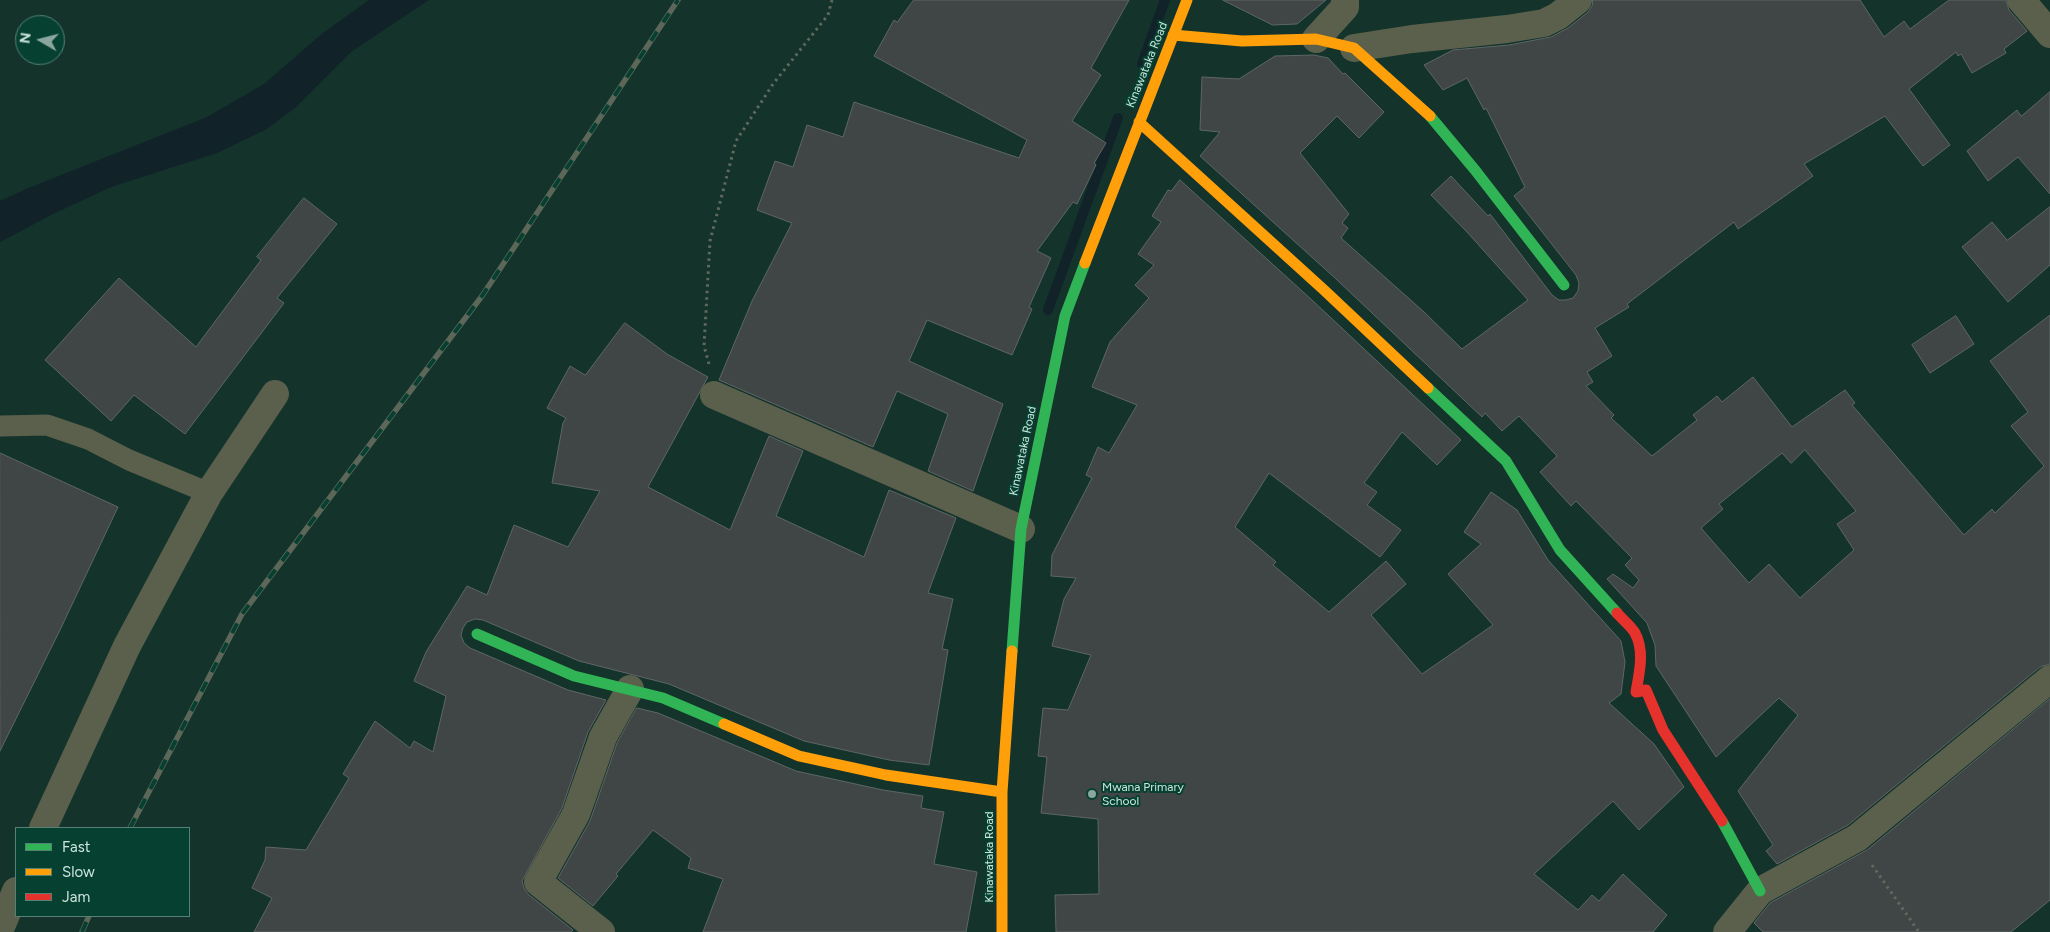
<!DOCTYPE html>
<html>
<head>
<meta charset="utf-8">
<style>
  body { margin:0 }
  #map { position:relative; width:2050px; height:932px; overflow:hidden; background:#13332b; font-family:Figtree,sans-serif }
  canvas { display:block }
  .legend { position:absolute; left:15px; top:827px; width:175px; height:90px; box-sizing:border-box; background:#064031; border:1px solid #558275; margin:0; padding:6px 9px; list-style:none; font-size:15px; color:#cbe5db }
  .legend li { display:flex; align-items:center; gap:10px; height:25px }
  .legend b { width:25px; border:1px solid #558275 }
  .north { position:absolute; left:15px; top:15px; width:50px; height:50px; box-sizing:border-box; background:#064031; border:1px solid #558275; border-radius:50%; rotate:278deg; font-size:14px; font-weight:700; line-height:20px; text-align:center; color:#cbe5db }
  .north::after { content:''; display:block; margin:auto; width:18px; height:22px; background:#8ba79d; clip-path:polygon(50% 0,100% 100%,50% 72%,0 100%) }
</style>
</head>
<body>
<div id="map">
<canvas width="2050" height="932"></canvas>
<ul class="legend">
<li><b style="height:6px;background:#30b455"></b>Fast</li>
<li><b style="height:6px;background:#ff9f0a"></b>Slow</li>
<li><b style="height:6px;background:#e5322d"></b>Jam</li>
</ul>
<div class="north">N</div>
</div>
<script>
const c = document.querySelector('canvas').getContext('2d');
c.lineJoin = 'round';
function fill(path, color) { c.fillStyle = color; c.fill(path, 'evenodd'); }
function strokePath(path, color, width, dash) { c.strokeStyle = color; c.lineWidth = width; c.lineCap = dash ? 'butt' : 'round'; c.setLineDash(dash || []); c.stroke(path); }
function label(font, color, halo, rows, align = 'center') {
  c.font = font + ' Figtree,sans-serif'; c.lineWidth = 4; c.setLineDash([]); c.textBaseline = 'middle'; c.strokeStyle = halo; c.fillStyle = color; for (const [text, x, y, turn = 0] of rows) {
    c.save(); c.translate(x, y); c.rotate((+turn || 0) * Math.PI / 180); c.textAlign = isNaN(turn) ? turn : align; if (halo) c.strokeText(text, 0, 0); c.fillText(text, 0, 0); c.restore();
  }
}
const water = new Path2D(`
  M369,0h60l-78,52 -55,55 -29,22 -50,24 -106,34 -58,27 -53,28v-41l26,-12 181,-72 57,-33 59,-51z`);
const stream = new Path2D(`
  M1142,64l23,-64
  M1048,310l70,-192`);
const building = new Path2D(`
  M914,0h215l-38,68 10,7 -29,46 34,22 -12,20 2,2 -19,39 -4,-2 -36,49 14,7 -22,49 3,2 -20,46 -85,-35 -18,41 94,43 -30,87 -45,-20 20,-57 -51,-23 -24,56 -154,-67 33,-79 40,-78 -35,-13 18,-49 18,6 14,-42 36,12 11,-35 165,56 8,-18 -153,-84 20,-36 3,2z
  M1223,0h103l-29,24 -24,1z
  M1593,0h267l24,37 20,-16 6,8 39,-29h57l3,10 18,21 -23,18 2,4 -34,20 -11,-19 -3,2 -2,-4 -47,37 41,56 -27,21 -38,-50 -81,48 9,12 -75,53 -4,-7 -107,82 2,3 -34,21 17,28 -25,16 6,10 -7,4 28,29 -3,3 41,38 45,-36 -4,-5 24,-19 5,6 31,-25 39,50 53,-37 10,13 -3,2 112,130 28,-26 3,4 49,-47 -33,-40 17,-14 -38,-51 60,-46v349l-10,3 -192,158 -71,39 -11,-13 7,-6 -35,-54 60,-76 -19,-17 -63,59 -60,-91 -1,-21 -8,-22 -40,-44 6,-5 20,14 6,-8 -14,-15 7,-7 -56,-57 -5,5 -31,-34 17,-16 -38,-40 -17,15 -17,-18 -3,4 -147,-139 -135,-122 20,-24 -20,-2 2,-53 37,2 36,-23 39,-1 14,3 15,16 2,-1 39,39 -25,26 -22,-22 -37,37 49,61 -7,9 6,5 -7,10 83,74 38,37 66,-49 -61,-68 -36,-37 20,-19 37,40 2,-2 62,81 7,5h7l7,-2 5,-7 1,-8 -3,-8 -62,-79 11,-9 -39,-79 -2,2 -17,-32 -24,12 -19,-25 29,-15 56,-5 42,-8 17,-9 20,-16 4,-6zM1805,450l51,61 -19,13 17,26 -54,48 -31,-34 -20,19 -48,-55 22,-19 -4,-5 63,-51 9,10z
  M2050,92v102l-32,-37 -30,24 -21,-30 50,-41 4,6z
  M1180,180l133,121 148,139 -24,25 -35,-33 -38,51 13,9 -10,13 34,25 -21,27 -111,-84 -34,54 41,35 -3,3 56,47 57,-51 20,23 -35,31 51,59 71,-49 -45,-51 33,-30 -17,-12 27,-40 26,18 31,50 73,81 4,21 -4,32 -12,9 45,41 30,43 -45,43 -26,-29 -79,73 44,36 14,-15 7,6 24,-27 44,41 -14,17h-597l-1,-37 44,-1 -1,-75 -57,-6 6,-56 -9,-1 5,-48 25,2 23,-55 -39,-9 12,-47 12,-21 -25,-2 1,-21 40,-77 -6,-3 12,-28 11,6 28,-48 -45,-18 18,-45 39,-44 -14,-13 19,-20 -16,-11 23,-32 -9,-6 16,-26 3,1z
  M304,198l33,26 -60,74 7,5 -99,131 -51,-39 -23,26 -66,-61 74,-82 77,69 65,-87 -4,-3z
  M2050,207v58l-42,37 -46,-55 30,-25 15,18z
  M1956,316l18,28 -44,29 -18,-28z
  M625,323l42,31 41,23 -60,110 82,43 39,-94 34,15 -27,65 88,41 25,-67 67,28 -28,75 25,6 -11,50 6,1 -19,115 -40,-5 -85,-19 -135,-57 -90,-23 -96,-41 -8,-1 -8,3 -4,6 -2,7 3,8 6,5 98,42 38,10 -18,32 -26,76 -40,73 2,7 4,6 45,36 -2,2h-317l18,-34 -20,-10 13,-28 1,-13 40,3 43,-72 -6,-4 32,-53 35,27 4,-7 19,11 13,-56 -32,-15 12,-29 41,-66 20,9 27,-70 54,22 32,-56 -48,-8 11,-60 3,-5 -19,-10 23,-42 15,9z
  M0,453l118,54 -58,123 -60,121z
  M2050,699v201l-39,32h-248l-9,-9 16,-20 97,-53z
  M637,708l21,5 138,58 87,19 40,6 -2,12 23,4 -10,52 43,8 -11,60h-263l20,-53 -35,-11 3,-10 -38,-28 -37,44 2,2 -25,30 -35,-28 32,-57 27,-78z`);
const path = new Path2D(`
  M709,364l-5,-18 6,-105 26,-100 37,-57 55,-69 4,-15
  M1872,865l47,67`);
const lane = new Path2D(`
  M0,426l47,-1 41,14 41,21 80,33`);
const street = new Path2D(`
  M2021,0l29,34
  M1316,39l29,-32v-7
  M1354,48l58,-9 95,-10 37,-6 14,-7 20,-16
  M714,395l307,134
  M43,828l84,-182 82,-153 66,-99
  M0,929l16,-38
  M601,932l-63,-50 38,-68 27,-77 27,-48
  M1727,932l33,-41 97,-53 193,-159`);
const fast = new Path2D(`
  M1430,116l45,54 89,115
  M1428,388l78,73 54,89 57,63
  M477,634l97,42 89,22 61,26
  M1012,651l9,-122 44,-213 20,-53
  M1722,821l38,70`);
const slow = new Path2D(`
  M1173,35l69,6 74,-2 38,9 76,68
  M1139,122l185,168 104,98
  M1085,263l102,-263
  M724,724l75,32 87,19 116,17
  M1002,932v-140l10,-141`);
const jam = new Path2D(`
  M1617,613c5,6 14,13 18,20 10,18 4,41 1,59l10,-2 17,40 59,91`);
const rail = new Path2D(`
  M130,828l112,-214 240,-318 196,-296
  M82,932l7,-16`);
const markers = [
  [1092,794,5,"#8ba79d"]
];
const streetNames = [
  ["Kinawataka Road",1147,65,-68],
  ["Kinawataka Road",1023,451,-78],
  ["Kinawataka Road",989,857,-90]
];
const poiNames = [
  ["Mwana Primary",1102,787],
  ["School",1102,801]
];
fill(water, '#112329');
strokePath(stream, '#112329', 10);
fill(building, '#404646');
strokePath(building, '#5f6666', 1);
strokePath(path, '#606a5c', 3, [2.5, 4]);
strokePath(lane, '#5a604c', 21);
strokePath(street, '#5a604c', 28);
strokePath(fast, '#30b455', 11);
strokePath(slow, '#ff9f0a', 11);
strokePath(jam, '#e5322d', 11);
strokePath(rail, '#5d6759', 5.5);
strokePath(rail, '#064031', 4, [11]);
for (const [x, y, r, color] of markers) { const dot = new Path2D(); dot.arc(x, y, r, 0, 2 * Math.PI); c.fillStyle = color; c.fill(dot); strokePath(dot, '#064031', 2); }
label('12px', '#cbe5db', '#064031', streetNames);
label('12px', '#cbe5db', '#064031', poiNames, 'left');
</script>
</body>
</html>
